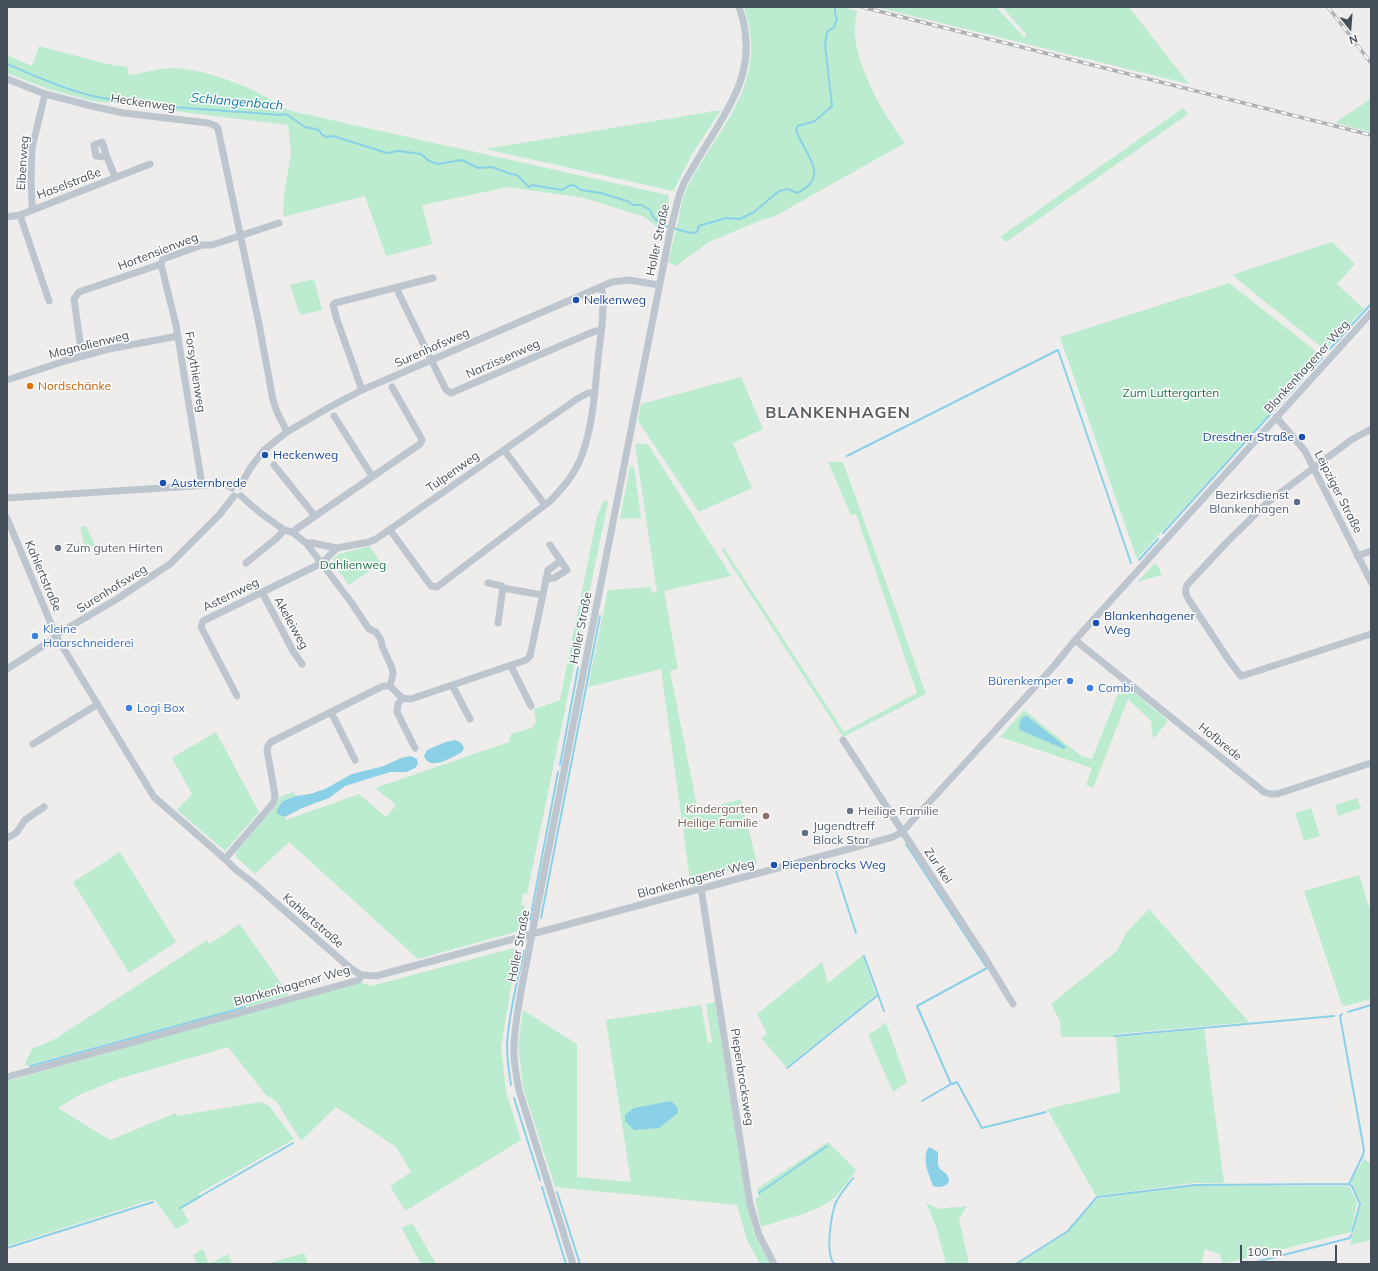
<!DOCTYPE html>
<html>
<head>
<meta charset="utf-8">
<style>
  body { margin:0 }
  #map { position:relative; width:1378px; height:1271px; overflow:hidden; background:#efecec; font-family:Mulish,sans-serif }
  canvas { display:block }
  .frame { position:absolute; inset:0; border:8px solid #454f59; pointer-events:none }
  .north { position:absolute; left:1330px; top:8px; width:40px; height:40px; -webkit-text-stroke:3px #fff; paint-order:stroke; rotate:163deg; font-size:11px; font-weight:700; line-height:16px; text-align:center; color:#454f59 }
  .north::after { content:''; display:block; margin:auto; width:14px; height:18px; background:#454f59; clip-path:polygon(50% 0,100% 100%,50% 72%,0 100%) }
  .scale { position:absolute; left:1240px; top:1245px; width:97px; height:18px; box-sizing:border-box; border:2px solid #454f59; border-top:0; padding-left:5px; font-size:12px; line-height:14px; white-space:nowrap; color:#454f59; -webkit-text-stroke:3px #fff; paint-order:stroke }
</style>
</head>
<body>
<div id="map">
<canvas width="1378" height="1271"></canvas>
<div class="frame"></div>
<div class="north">N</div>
<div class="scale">100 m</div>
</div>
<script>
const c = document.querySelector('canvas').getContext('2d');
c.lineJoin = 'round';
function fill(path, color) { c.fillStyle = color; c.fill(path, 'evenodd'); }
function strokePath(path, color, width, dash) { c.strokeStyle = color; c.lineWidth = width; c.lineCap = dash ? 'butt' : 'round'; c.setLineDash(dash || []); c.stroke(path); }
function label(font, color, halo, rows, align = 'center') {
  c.font = font + ' Mulish,sans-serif'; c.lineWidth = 3; c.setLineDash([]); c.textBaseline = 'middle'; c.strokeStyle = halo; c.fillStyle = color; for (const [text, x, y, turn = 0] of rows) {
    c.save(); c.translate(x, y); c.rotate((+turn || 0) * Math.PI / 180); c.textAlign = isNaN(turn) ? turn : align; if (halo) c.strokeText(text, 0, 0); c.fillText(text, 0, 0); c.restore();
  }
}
const green = new Path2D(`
  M744,7h98l15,4c-1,8 -3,17 -2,24 2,33 30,83 50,108l-130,73 -14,4 -52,22 -33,24 -8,-4c4,-15 7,-29 11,-44 2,-11 4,-22 9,-32 24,-48 67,-89 63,-146 -1,-11 -4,-22 -7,-33z
  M876,7h120l29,31 1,-4 -24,-27h127l60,77z
  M39,46l68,18 20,3 2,8c14,-2 28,-6 42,-7 24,0 58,11 79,21 14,6 27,16 41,22l377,84 1,6 -8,30 -16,-14 -61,-19 -75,-11 -87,18 10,39 -46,12 -21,-60 -82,21 1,-22 7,-42 -3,-28 -195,-24 -45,-12 -41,-16v-18l25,11z
  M1371,98v34l-36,-9c12,-9 25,-16 36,-25z
  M1183,108l5,6 -182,128 -6,-5z
  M721,110l-28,43 -20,38 -188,-42z
  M1332,242l23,22 -18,20 27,25 -39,41 -93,-75z
  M314,279l8,31 -22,5 -10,-30z
  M1229,283l93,73 -185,203 -77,-222z
  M741,377l22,52 -30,14 19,45 -53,24 -61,-91 3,-17z
  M635,444h13l83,132 -67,15 14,78 -8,2 28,140 43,-12 16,64 -60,16v6l-6,2 -30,-218 -73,18 20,-97 43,-3 1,6 5,-1z
  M828,462h15l83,232 -83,43 -122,-188 3,-1 120,184 73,-39 -61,-179 -5,1z
  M630,466l4,1 7,51 -21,1z
  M604,500l4,2 -81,392 -4,-1 -2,12 4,1 -4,21 -6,5 -97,27 -129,-117 -34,32 -19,-17v-5l42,-49 1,-6 15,-5 2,4 -13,5 -6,13 8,3 1,3 73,-26 27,23 10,-12 -21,-17 134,-46 2,-8 21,-6 4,-6 -2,-13 26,-9 37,-184z
  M86,526l9,19 -10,5 -5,-23z
  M369,546l12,17 -32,22 -15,-20 -1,-3 1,-4 5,-4z
  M1155,563l3,3 4,9 -25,7z
  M1123,683l45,38 -15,18 -2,-18 -23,-22 -35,89 -7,-3 6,-17 -92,-31 24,-27 57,46 11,3 27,-68z
  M216,732l43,80 -34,39 -48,-41 15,-16 -20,-36z
  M1357,798l4,10 -23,8 -3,-11z
  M1311,808l9,28 -16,5 -9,-28z
  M120,852l56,90 -47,31 -56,-91z
  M1359,875l12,38v86l-26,7 -3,-1 -38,-114z
  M1149,909l100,113 -133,12v3l88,-8 20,154h-31l-97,13 -49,-87 73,-17 -4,-55h-55l-1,-16 -9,-17 66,-53 9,-18z
  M240,924l49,71 -39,11h-5l-221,60 8,-17 23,-10 152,-99 2,4z
  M518,947l-17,99 5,45 15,49 -116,71 -15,-25 21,-14 -15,-25 -60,-40 -35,34 -25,-40 -10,-6 -38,-48 -110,32 -39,16 -21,13 52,32 66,-27 1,3 83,-14 9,4 25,33 -96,55 4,3 -20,12 7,13 -13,7 -22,-30 -147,47v-165l353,-99 11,4z
  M863,955l13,40 -90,72 -25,-29 6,-5 -10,-19 65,-52 6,21z
  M715,1002l32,203 8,31 15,28h-10l-13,-24 -10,-35 -182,-18 -32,-100 -5,-42 5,-35 54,34v133l54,5 -25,-162 95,-15 7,38 4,-1 -6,-38z
  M886,1023l21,59 -14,10 -25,-57z
  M828,1142l28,28c-7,9 -13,19 -21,27 -13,14 -54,23 -74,30l-6,-28 4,-2 -2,-8z
  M1364,1159l7,5v76l-21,5 11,-42 -10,-22z
  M1194,1186h152l4,1 7,16 -6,29 -128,32 -4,-10 -14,-5 -4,15h-183l50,-32 30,-34z
  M926,1203l13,6 28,-3 -8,13 10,45h-23l-10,-38z
  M413,1224l23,40h-15l-20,-37z
  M203,1249l6,15 19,-10 4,10h-35l-4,-9z
  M304,1253l4,11h-42z`);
const water = new Path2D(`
  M1025,716h2l39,31 -2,2 -44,-19 -1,-4 2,-7z
  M455,740l5,2 4,5 -2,5c-9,5 -33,20 -38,4l3,-6 19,-8z
  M411,756l6,3 1,5 -3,4 -9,4h-16l-45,14 -16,12 -27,10 -17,9 -8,-3v-5l6,-8 13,-5 14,-2 15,-5 27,-15 32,-8 17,-8z
  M671,1101l7,7v5l-19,15 -25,2 -9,-9v-6l9,-7z
  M929,1147l9,5v13l2,4c5,4 9,5 9,13 -4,5 -10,6 -16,4 -4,-11 -12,-29 -4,-39z`);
const stream = new Path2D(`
  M7,64c28,12 57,25 86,32 61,13 124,13 186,19l7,-1 19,13 14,3 3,5 5,2 6,-1 54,17 11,-2 23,3 8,7 9,3 24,-4 16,8 14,-1 19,7 6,1 12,12 3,-2 30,5 6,-4 6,-1 7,5 20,3 26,8 6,4h9l8,5 4,8 9,7 6,2
  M673,228l17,5 7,-1 2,-6 27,-8 14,1 14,-7 25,-21 9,-2 9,4c36,-17 6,-40 -1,-63l2,-4 17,-5 17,-15 -7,-61 2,-13 7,-5 3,-8 -2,-6v-6
  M1329,350l42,-46
  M1310,371l13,-14
  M847,456l211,-106 73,213
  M1163,533l141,-156
  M1139,560l19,-21
  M560,765l18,-97
  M906,844l81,124 -70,38 34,78 -29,17
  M833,862l23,71
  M541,918l59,-302
  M530,920l28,-148
  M864,956l20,55
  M1348,1012l23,-7
  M1342,1014l-2,2 24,134 -1,5 -14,29
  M1115,1036l219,-20
  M30,1066l215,-59
  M787,1068l91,-73
  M952,1084l5,-2 25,46 64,-16
  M511,1085c-2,-13 -4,-26 -4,-40 2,-31 10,-63 17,-94
  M514,1098l26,82
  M542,1187l24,77
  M557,1192l23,72
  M759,1193l68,-47
  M180,1208l113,-65
  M7,1248l146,-46
  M834,1264c-9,-11 -3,-49 2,-62 4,-8 11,-16 17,-24
  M1016,1264l52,-33 29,-34 98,-12 154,-1 3,2 8,18 -8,28
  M1248,1264l102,-26 1,-3`);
const minor = new Path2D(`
  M7,79l38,15 51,13 28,6 84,10 8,3 2,3 41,195 14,76 4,12 10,20
  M107,157l-5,-15 -8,3 2,11 11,1 8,20
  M33,210l-1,-5 -1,-27 1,-30 13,-54
  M20,215l29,86
  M7,217l13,-2 130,-51
  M161,264l15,61 26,160
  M397,288l2,6 47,96 5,3 144,-62h6
  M82,356l-8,-57 5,-7 82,-28 2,-5 39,-14h10l67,-22
  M7,380l61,-20 41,-11 69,-13
  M362,390l-25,-70 -4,-15 2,-2 98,-25
  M334,416l38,60
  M1276,417l29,34 66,131
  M1371,429l-20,11 -83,62 -41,40 -40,43c-3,6 -1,10 2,15l39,59 13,17 4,-1 126,-41
  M504,450l41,55
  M274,465l41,51
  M240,486l11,-19 13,-17 23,-18 41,-24 34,-18 250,-108 17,-2 30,5
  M241,496l18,16 25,18 8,2 14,11 45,59 18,27 7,3 5,8 1,6 10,22 1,6 -3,12 12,12 9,1 115,-39 4,-4 18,-86 13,-9
  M7,498l218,-14 7,4
  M7,518l49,118 98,161 71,62 11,11 16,12 97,85 12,8 15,1 517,-139 9,-5 152,-166 21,-26 296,-327
  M390,530l41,56 6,1 112,-85c14,-14 26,-28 33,-47 12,-33 13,-70 17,-105 2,-16 7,-48 2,-63
  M292,532l128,-88 2,-4 -2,-4 -28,-49
  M306,543h6l25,5
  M1357,556l14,-5
  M246,563l31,-25 7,-8
  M546,579l8,-1 13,-8 -17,-25
  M488,583l14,3 1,2 39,7
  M262,592l31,59 9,13
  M498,623l5,-35
  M1075,640l189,152 6,2h7l94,-31
  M511,666l20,40
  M7,669l45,-29 9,-8 56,-33 53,-35 50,-50 14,-18
  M452,685l18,34
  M237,696l-36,-69 2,-6 119,-58 15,-15 32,-6 7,-3 201,-140 11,-6h6
  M402,698l-4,6 -1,8 18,36
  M331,712l24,48
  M843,740l142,218 28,46
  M33,744l65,-40
  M7,838l9,-5 9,-13 19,-13
  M225,859l49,-57 1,-7 -8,-45 1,-4 3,-4 112,-56h7
  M701,888l49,316 9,31 15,29
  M7,1077l352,-97 2,-5
  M573,1264l-54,-174c-3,-15 -6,-31 -5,-46 2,-34 10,-67 16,-100l140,-712 9,-36 5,-13c7,-13 15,-26 23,-39 22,-36 45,-69 38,-113 -1,-8 -3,-16 -6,-24`);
const rail = new Path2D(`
  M862,7l509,128
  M1328,7l43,56`);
const markers = [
  [576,300,4,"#1a4fb4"],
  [30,386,4,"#e8710a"],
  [1302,437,4,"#1a4fb4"],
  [265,455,4,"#1a4fb4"],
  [163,483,4,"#1a4fb4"],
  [1297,502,4,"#5c6f8a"],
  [58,548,4,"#6b7280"],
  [1096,623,4,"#1a4fb4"],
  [35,636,4,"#3f7fe0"],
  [1070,681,4,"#3f7fe0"],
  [1090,688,4,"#3f7fe0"],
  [129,708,4,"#3f7fe0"],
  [850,811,4,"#6b7280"],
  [766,816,4,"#8d6e63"],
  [805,833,4,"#5c6f8a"],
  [774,865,4,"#1a4fb4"]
];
const streetNames = [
  ["Heckenweg",143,103,8],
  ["Eibenweg",23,163,-86],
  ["Haselstraße",69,184,-21],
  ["Holler Straße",658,240,-78],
  ["Hortensienweg",158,252,-21],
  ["Magnolienweg",89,345,-14],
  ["Surenhofsweg",432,348,-24],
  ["Narzissenweg",503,359,-24],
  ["Blankenhagener Weg",1307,367,-48],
  ["Forsythienweg",195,372,81],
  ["Tulpenweg",453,472,-35],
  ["Leipziger Straße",1338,492,63],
  ["Kahlertstraße",43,576,67],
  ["Surenhofsweg",112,589,-32],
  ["Asternweg",231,595,-26],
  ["Akeleiweg",291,623,61],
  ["Holler Straße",581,628,-79],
  ["Hofbrede",1220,742,39],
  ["Zur Ikel",938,866,57],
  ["Blankenhagener Weg",696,879,-15],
  ["Kahlertstraße",313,921,41],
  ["Holler Straße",519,946,-79],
  ["Blankenhagener Weg",292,986,-16],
  ["Piepenbrocksweg",742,1077,81]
];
const transitNames = [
  ["Nelkenweg",584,300],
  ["Dresdner Straße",1294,437,"right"],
  ["Heckenweg",273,455],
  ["Austernbrede",171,483],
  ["Blankenhagener",1104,616],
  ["Weg",1104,630],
  ["Piepenbrocks Weg",782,865]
];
const foodNames = [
  ["Nordschänke",38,386]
];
const parkNames = [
  ["Zum Luttergarten",1171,393],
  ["Dahlienweg",353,565]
];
const serviceNames = [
  ["Bezirksdienst",1289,495],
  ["Blankenhagen",1289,509],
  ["Jugendtreff",813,826,"left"],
  ["Black Star",813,840,"left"]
];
const worshipNames = [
  ["Zum guten Hirten",66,548],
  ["Heilige Familie",858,811]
];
const shopNames = [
  ["Kleine",43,629],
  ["Haarschneiderei",43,643],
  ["Bürenkemper",1062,681,"right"],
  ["Combi",1098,688],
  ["Logi Box",137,708]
];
const educationNames = [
  ["Kindergarten",758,809],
  ["Heilige Familie",758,823]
];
const waterNames = [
  ["Schlangenbach",237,102,5]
];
const districtNames = [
  ["BLANKENHAGEN",838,413]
];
fill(green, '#bbecd0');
fill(water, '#8ad0e7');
strokePath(stream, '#8ad0e7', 2);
strokePath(minor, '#bdc6ce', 7);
strokePath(rail, '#afb1b6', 3.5);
strokePath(rail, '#fff', 2, [6]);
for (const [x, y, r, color] of markers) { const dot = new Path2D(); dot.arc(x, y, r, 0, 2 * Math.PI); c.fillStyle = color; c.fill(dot); strokePath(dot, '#fff', 1.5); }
label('12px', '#454f59', '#fff', streetNames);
label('12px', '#164399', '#fff', transitNames, 'left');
label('12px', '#c56008', '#fff', foodNames, 'left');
label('12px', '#1a764c', '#fff', parkNames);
label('12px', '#4e5e75', '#fff', serviceNames, 'right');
label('12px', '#5b616d', '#fff', worshipNames, 'left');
label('12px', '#366cbe', '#fff', shopNames, 'left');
label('12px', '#785e54', '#fff', educationNames, 'right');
label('italic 13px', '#127c9f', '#fff', waterNames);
c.letterSpacing = '1px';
label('bold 16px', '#595c61', '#fff', districtNames);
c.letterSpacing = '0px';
</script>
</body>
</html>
